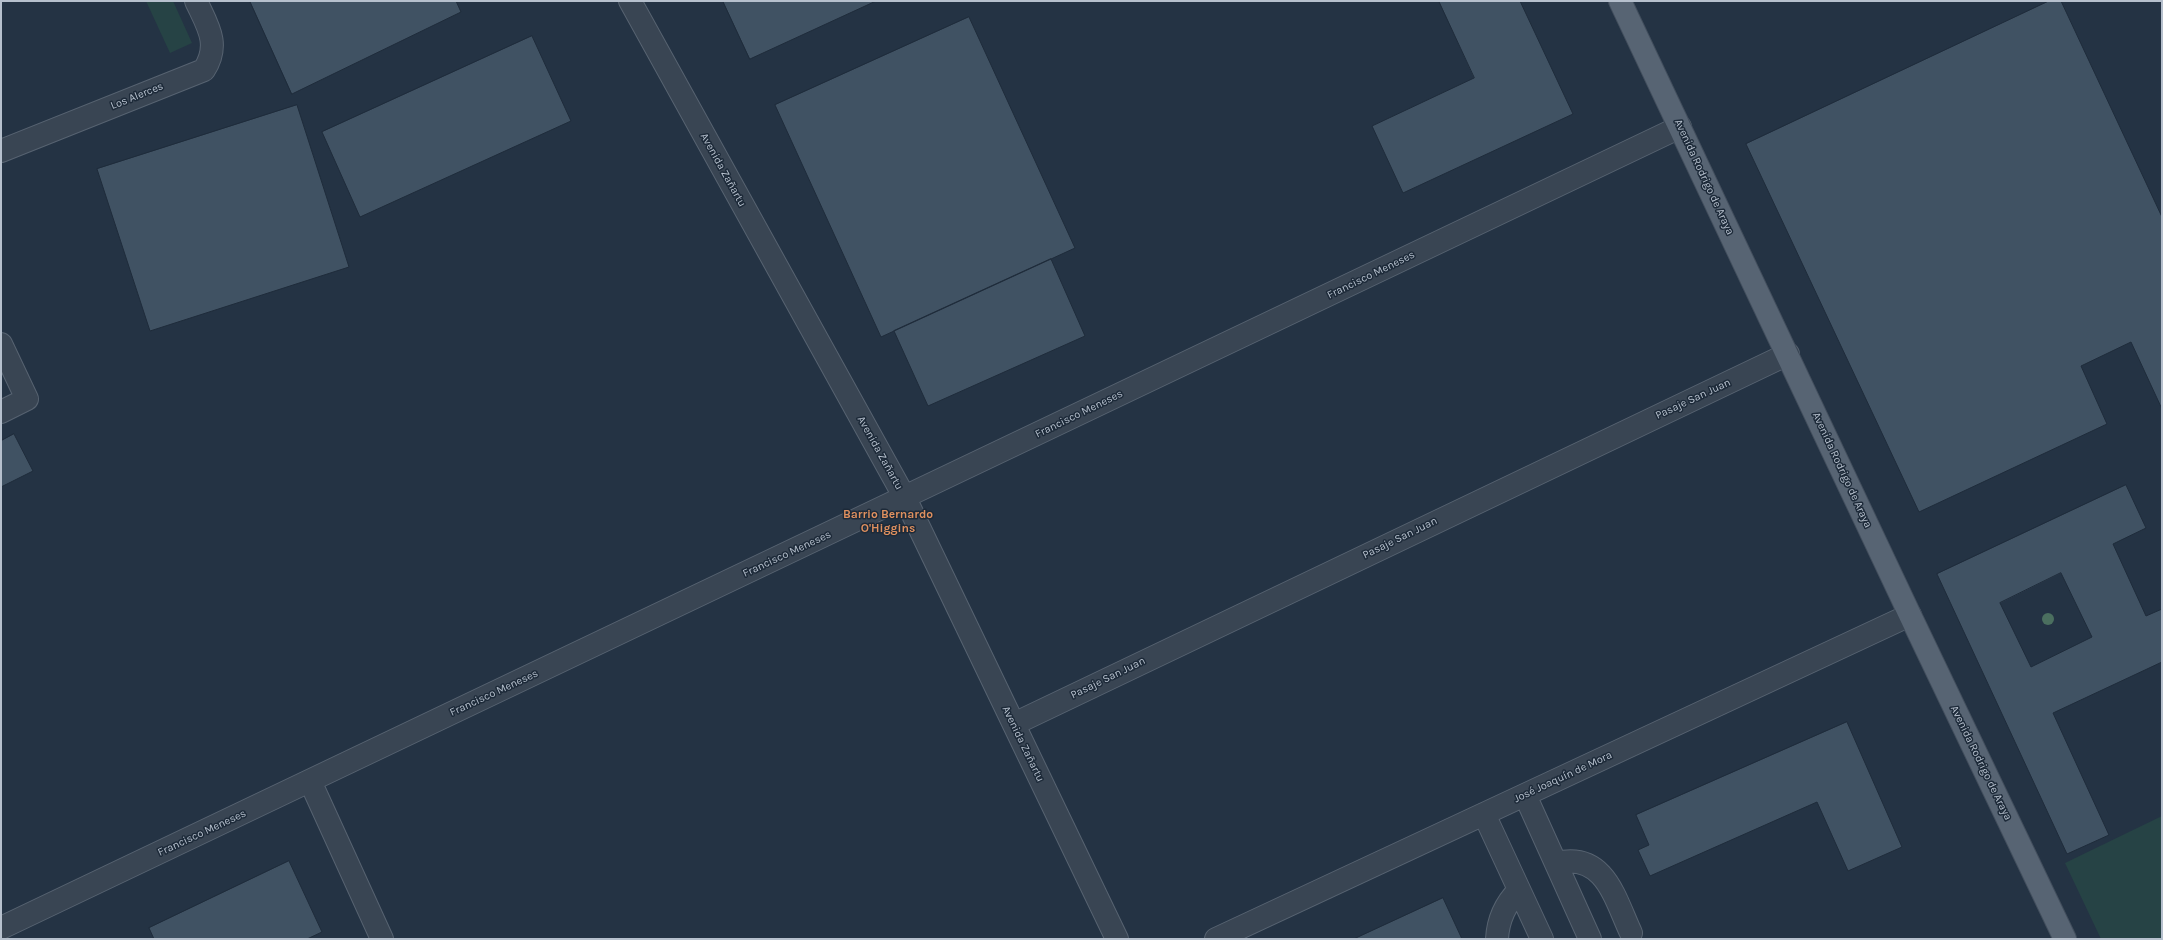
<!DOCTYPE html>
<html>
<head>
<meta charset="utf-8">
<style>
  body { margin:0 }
  #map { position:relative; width:2163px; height:940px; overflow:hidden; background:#243344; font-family:Karla,sans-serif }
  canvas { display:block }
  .frame { position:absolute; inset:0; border:2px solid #b6c0cd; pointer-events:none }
</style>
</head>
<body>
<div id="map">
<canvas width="2163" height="940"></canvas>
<div class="frame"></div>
</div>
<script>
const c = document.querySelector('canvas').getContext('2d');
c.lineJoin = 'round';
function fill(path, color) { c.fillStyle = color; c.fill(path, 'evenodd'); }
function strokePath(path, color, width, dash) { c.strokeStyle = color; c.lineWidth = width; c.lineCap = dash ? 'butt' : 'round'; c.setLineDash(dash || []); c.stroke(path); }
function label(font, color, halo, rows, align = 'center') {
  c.font = font + ' Karla,sans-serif'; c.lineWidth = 3; c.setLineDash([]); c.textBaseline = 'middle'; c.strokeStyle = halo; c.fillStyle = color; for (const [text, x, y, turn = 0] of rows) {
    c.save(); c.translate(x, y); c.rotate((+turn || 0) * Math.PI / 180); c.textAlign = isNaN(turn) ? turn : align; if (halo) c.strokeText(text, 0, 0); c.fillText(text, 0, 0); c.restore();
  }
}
const green = new Path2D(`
  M146,1h27l19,42 -22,10z
  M2162,816v123h-61l-36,-76z`);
const building = new Path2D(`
  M250,1h206l5,11 -169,82z
  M723,1h153l-126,58z
  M1439,1h81l53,113 -170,79 -31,-67 102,-48z
  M2049,1h12l101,216v192l-31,-67 -50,24 26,58 -188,88 -173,-368z
  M969,17l106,231 -194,89 -106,-232z
  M532,36l39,85 -211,96 -38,-85z
  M297,105l52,162 -199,64 -53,-162z
  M1051,259l34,77 -157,70 -34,-75z
  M14,434l19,37 -32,16v-46z
  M2126,485l20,43 -33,16 33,72 16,-7v53l-109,51 56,122 -42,19 -130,-280zM2061,573l31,64 -61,30 -31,-64z
  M1847,722l55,125 -54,24 -31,-69 -167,74 -12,-26 11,-5 -13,-30z
  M289,861l33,71 -15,7h-153l-5,-11z
  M1443,898l19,41h-108z`);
const minor = new Path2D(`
  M630,1l275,497 212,441
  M1,151l203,-81c17,-26 3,-45 -8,-69
  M1,344l26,55 -26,13
  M1014,724l774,-370
  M310,781l72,158
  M1525,795l65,144
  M1484,814l58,125
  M1557,863c48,-11 58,36 74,70
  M1,928l1679,-801
  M1216,939l694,-324
  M1497,939c1,-20 8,-35 22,-49`);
const major = new Path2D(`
  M1620,1l290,614 155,324`);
const trees = [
  [2048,619]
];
const streetNames = [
  ["Los Alerces",137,96,-22],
  ["Avenida Zañartu",723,170,61],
  ["Avenida Rodrigo de Araya",1704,177,65],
  ["Francisco Meneses",1371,275,-26],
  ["Pasaje San Juan",1693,399,-25],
  ["Francisco Meneses",1079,414,-26],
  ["Avenida Zañartu",880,453,61],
  ["Avenida Rodrigo de Araya",1842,470,65],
  ["Pasaje San Juan",1400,538,-26],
  ["Francisco Meneses",787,554,-25],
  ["Pasaje San Juan",1108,678,-26],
  ["Francisco Meneses",494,693,-25],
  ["Avenida Zañartu",1023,744,64],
  ["Avenida Rodrigo de Araya",1981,763,64],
  ["José Joaquín de Mora",1563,777,-25],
  ["Francisco Meneses",202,833,-25]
];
const neighbourhoodNames = [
  ["Barrio Bernardo",888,515],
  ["O'Higgins",888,529]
];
fill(green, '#264345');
fill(building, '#405263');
strokePath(building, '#1f2c3b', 1);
strokePath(minor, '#576371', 24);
strokePath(major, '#424e5d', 24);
strokePath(minor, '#394553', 22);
strokePath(major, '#576473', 22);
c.fillStyle = '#4b6f5f';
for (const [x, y] of trees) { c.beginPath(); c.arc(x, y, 6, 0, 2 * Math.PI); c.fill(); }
label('11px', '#b6c0cd', '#1d2a39', streetNames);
label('bold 12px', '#df905f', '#1d2a39', neighbourhoodNames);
</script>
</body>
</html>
